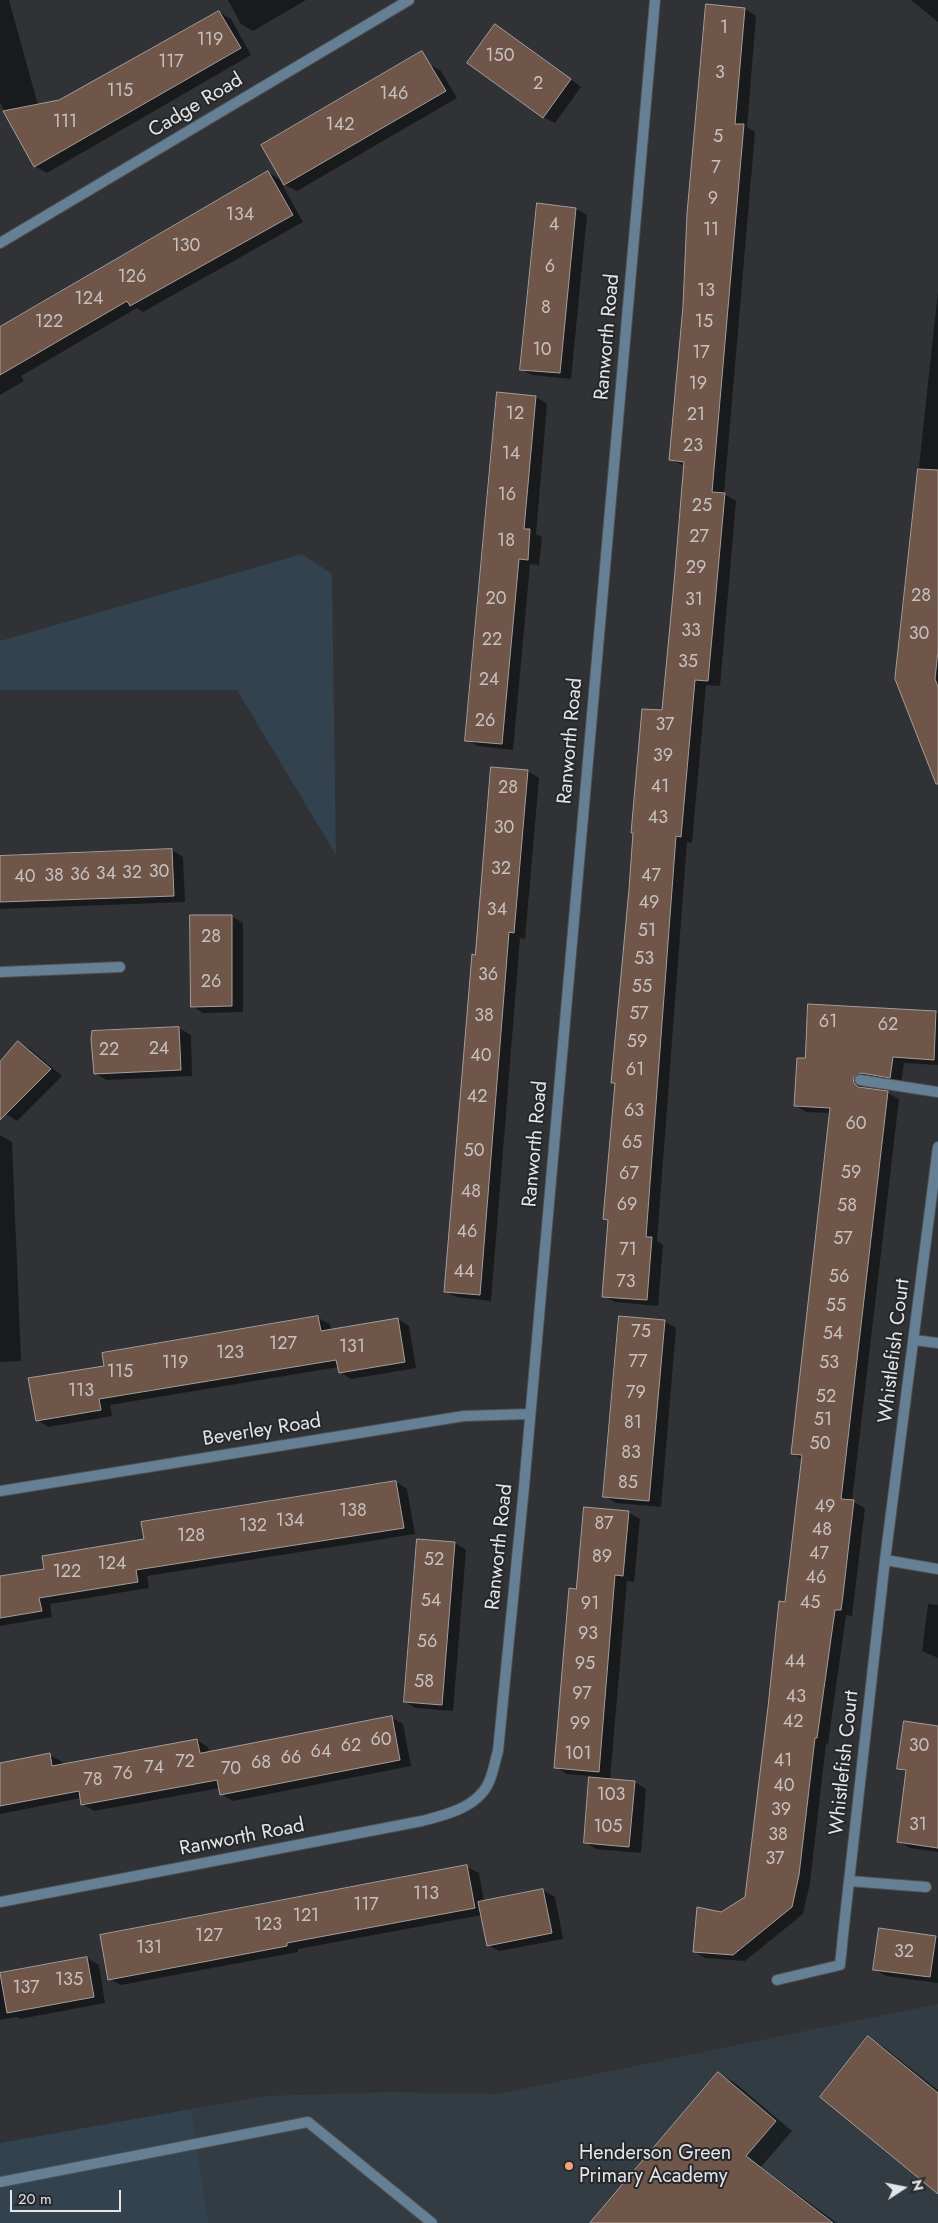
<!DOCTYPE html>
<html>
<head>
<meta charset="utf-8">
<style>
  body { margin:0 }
  #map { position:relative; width:938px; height:2223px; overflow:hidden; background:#303235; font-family:Jost,sans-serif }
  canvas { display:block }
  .north { position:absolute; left:878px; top:2163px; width:50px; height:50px; -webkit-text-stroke:4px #26282b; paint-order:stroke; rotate:79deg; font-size:14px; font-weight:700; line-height:20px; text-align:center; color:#e3e5e6 }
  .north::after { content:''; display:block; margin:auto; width:18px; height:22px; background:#e3e5e6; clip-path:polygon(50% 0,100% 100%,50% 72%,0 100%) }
  .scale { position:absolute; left:10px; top:2190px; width:111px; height:22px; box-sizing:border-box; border:2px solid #e3e5e6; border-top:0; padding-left:6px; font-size:15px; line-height:18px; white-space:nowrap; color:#e3e5e6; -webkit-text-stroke:4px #26282b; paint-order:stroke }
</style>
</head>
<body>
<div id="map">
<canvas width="938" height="2223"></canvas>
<div class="north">N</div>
<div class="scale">20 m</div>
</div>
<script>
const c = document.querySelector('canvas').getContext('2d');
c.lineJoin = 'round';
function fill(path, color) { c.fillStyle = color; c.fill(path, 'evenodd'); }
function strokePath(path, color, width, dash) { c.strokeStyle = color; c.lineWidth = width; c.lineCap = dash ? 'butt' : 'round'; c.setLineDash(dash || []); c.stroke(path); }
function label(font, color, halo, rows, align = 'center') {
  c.font = font + ' Jost,sans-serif'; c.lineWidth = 4; c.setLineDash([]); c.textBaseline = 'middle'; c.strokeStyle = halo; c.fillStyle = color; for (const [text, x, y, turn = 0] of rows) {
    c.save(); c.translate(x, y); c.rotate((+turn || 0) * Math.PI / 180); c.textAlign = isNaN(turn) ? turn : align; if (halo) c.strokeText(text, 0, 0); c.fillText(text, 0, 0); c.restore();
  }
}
const built = new Path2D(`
  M938,2004v219h-729l-18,-114 74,-13 125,-4 107,2z`);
const green = new Path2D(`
  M302,554l30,20 4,281 -99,-165h-237v-49z
  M191,2109l18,114h-209v-80z`);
const shadow = new Path2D(`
  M0,0h9l29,105 22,-3 159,-90 12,7 20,36 -204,118 -11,-6 -36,-64z
  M228,0h78l-53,31 -12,-7z
  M911,0h27v22z
  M745,9l11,7 -9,111 8,5 -31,362 12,7 -16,185 -14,-1 -14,158 -5,-1 -30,399 6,4 -5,61 -43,-4 -12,-6 7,-74 -5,-3 11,-135 -4,-2 52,-370 21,-246 -14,-6z
  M507,32l74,55 -26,36 -12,-6z
  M429,64l12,7 16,27 -160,93 -12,-6 -23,-39z
  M268,172l11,7 24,43 -160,90 -6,-4 -116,68 3,5 -24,14v-67z
  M576,209l11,6 -16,164 -39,-4 -11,-6z
  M938,291v475l-42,-87z
  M536,397l11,7 -11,130 6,3 -3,28 -9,-1 -17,186 -35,-4 -12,-6z
  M528,771l11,7 -14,161 -5,-1 -29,363 -35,-4 -11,-6 31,-335z
  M172,850l11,7 2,45 -185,7v-52z
  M231,916l12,7v89l-40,1 -11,-7z
  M809,1005l129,8v52l-34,-2 -3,20 -37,2v4l24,4 11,6 -47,402 13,7 -13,108 -6,-1 -18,129 -2,-1 -16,140 -7,31 -58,47 -40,-3 -11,-7 28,-38 24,-16 40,-294 17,-144 -11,-6 39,-340 -25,-1 -11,-7 11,-46z
  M179,1028l12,7 1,41 -85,4 -12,-6 -2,-41z
  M19,1042l11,7 32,27 -45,45 -17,-11v-47z
  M0,1135l12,7 9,219 -21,1z
  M318,1318l12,6 1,6 67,-11 11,7 7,42 -65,11 -11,-7 -1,-5 -229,38 2,11 -64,11 -11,-7 69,-53z
  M664,1321l12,7 -15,179 -45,-4 -12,-7z
  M396,1482l11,7 8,45 -268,42 2,12 -99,16 2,13 -52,9v-49l46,-7 99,-30z
  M628,1512l12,7 -6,63 -7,-1 -17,199 25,2 11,7 -5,64 -45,-4 -11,-7 5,-66 -23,-2 -12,-7 22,-177z
  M455,1543l11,7 -13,161 -37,-3 -11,-6z
  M928,1604l10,1v53l-16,-7z
  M392,1718l11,6 8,42 -178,35 -12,-7 -1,-6 -126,23 -12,-7 -1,-6 -81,16v-50l49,-9 12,6 1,4 135,-25 11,7 1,6z
  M938,1727v125l-28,-4 -12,-7 9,-68 -8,-5z
  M467,1867l12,6 5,29 59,-12 12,7 8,42 -64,12 -11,-6 -6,-30 -184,34v3l-177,33 -12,-6z
  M935,1937l3,1v45l-52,-7 -12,-7z
  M87,1958l12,7 6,38 -85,16 -3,-2 -17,3v-46z
  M869,2038l16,10 53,42v102z
  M718,2073l17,10 57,48 -31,36 76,56h-246z`);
const building = new Path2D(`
  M706,4l39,4 -10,116h9l-32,368 13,1 -17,188 -13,-1 -14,157 -5,-1 -30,401h6l-5,63 -45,-3 6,-77 -5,-1 12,-136h-4l18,-194 4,-56h-2l11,-124 20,1 12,-127 10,-121 -15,-2 14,-154 4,-92z
  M219,11l22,37 -207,119 -31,-56 56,-11z
  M495,24l76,55 -28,39 -76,-55z
  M422,51l24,40 -162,94 -23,-40z
  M268,171l25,44 -163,91 -3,-5 -127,74v-48z
  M537,203l39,5 -16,165 -40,-3z
  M497,392l39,4 -12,133h6l-2,31 -9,-1 -17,185 -37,-3z
  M918,469l20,1v181l-3,28 3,8v97h-2l-41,-105z
  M491,767l37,3 -14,163 -5,-1 -29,363 -36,-3 28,-338 3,1z
  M172,849l2,47 -174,6v-46z
  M190,915h42v91l-41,1z
  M808,1004l128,7 -2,49 -41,-3 -3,21 -29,-5 -8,5 1,5 4,4 30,4 -47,408 13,1 -11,95 -2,15h-6l-18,128h-2l-16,137 -7,32 -59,48 -40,-3 4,-45 24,5 24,-15 23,-190 11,-106 6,1 17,-147 -11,-1 39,-346 -36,-2 3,-48h8z
  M179,1027l2,43 -87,4 -3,-35 1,-8z
  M18,1041l33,28 -51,51v-58z
  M318,1316l3,15 77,-13 7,44 -66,11 -3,-13 -237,39 2,11 -65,11 -8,-43 76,-12 -2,-13z
  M619,1316l46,4 -16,181 -46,-4z
  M396,1481l8,47 -268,42 2,12 -99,16 3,13 -42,7v-42l44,-7 -2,-13 102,-17 -3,-17z
  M584,1507l45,4 -6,65 -8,-1 -16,197 -45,-4 15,-180 7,1z
  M417,1539l38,3 -13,163 -38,-3z
  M392,1716l8,44 -180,35 -3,-15 -136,25 -2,-14 -79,15v-43l50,-10 2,13 145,-27 3,14z
  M904,1721l34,5v122l-41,-6 9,-72 -9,-1z
  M589,1777l46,4 -6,66 -45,-4z
  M467,1865l8,43 -188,35v3l-179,34 -8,-45z
  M543,1889l9,44 -65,13 -9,-44z
  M879,1928l57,8 -6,41 -57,-7z
  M87,1957l7,40 -87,16 -7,-40z
  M868,2036l70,57v101l-118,-97z
  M718,2072l58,49 -30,35 87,67h-243z`);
const service = new Path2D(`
  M914,1340l24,3
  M777,1980l63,-15 4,-39
  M0,2182l308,-60 124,101`);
const minor = new Path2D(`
  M0,243l409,-243
  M0,972l120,-5
  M860,1080l78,12
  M938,1147l-53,413 53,9
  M0,1491l464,-75 66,-2
  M849,1881l77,6
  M0,1902l422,-81c24,-6 56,-14 67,-39 4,-9 6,-21 9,-31l26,-264 131,-1487
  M844,1926l41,-366`);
const markers = [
  [569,2166,5,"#f1a17c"]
];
const numberNames = [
  ["1",724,29],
  ["119",210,41],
  ["150",500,57],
  ["117",171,63],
  ["3",720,74],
  ["2",538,85],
  ["115",120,92],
  ["146",394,95],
  ["111",65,123],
  ["142",340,126],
  ["5",718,138],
  ["7",716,169],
  ["9",713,200],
  ["134",240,216],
  ["4",554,226],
  ["11",711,231],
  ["130",186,247],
  ["6",550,268],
  ["126",132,278],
  ["13",706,292],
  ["124",89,300],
  ["8",546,309],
  ["122",49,323],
  ["15",704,323],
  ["10",542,351],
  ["17",701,354],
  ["19",698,385],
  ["12",515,415],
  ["21",696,416],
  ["23",693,447],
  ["14",511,455],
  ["16",507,496],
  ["25",702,507],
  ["27",699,538],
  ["18",506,542],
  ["29",696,569],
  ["28",921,597],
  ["20",496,600],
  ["31",694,601],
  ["33",691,632],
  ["30",919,635],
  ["22",492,641],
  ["35",688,663],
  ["24",489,681],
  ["26",485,722],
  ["37",665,726],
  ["39",663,757],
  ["41",660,788],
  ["28",508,789],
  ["43",658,819],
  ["30",504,829],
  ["32",501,870],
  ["30",159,873],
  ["32",132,874],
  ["34",106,875],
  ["36",80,876],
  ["38",54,877],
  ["47",651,877],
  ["40",25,878],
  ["49",649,904],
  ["34",497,911],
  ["51",647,932],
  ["28",211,938],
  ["53",644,960],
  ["36",488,976],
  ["26",211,983],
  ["55",642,988],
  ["57",639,1015],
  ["38",484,1017],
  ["61",828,1023],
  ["62",888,1026],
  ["59",637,1043],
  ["24",159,1050],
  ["22",109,1051],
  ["40",481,1057],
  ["61",635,1071],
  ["42",477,1098],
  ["63",634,1112],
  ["60",856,1125],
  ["65",632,1144],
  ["50",474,1152],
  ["59",851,1174],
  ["67",629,1175],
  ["48",471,1193],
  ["69",627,1206],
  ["58",847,1207],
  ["46",467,1233],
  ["57",843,1240],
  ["71",628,1251],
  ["44",464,1273],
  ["56",839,1278],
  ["73",626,1283],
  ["55",836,1307],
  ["75",641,1333],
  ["54",833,1335],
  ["127",283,1345],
  ["131",352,1348],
  ["123",230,1354],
  ["77",638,1363],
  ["119",175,1364],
  ["53",829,1364],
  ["115",120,1373],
  ["113",81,1392],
  ["79",636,1394],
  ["52",826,1398],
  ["51",823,1421],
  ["81",633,1424],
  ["50",820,1445],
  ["83",631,1454],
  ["85",628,1484],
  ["49",825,1508],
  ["138",353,1512],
  ["134",290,1522],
  ["87",604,1525],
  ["132",253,1527],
  ["48",822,1531],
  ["128",191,1537],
  ["47",819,1555],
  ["89",602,1558],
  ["52",434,1561],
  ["124",112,1565],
  ["122",67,1573],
  ["46",816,1579],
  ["54",431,1602],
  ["45",810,1604],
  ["91",590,1605],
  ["93",588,1635],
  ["56",427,1643],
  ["44",795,1663],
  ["95",585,1665],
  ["58",424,1683],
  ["97",582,1695],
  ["43",796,1698],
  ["42",793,1723],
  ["99",580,1725],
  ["60",381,1741],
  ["62",351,1747],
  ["30",919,1747],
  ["64",321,1753],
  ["101",578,1755],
  ["66",291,1759],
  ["41",783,1762],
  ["72",185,1763],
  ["68",261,1764],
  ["74",154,1769],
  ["70",231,1770],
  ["76",123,1775],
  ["78",93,1781],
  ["40",784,1787],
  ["103",611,1796],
  ["39",781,1811],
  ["31",918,1826],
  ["105",608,1828],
  ["38",778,1836],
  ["37",775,1860],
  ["113",426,1895],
  ["117",366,1906],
  ["121",306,1917],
  ["123",268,1926],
  ["127",209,1937],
  ["131",149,1949],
  ["32",904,1953],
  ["135",69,1981],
  ["137",26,1989]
];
const streetNames = [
  ["Cadge Road",196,106,-31],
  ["Ranworth Road",608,337,-85],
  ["Ranworth Road",571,741,-85],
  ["Ranworth Road",536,1144,-85],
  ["Whistlefish Court",895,1351,-83],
  ["Beverley Road",262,1431,-9],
  ["Ranworth Road",500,1547,-84],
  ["Whistlefish Court",845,1763,-84],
  ["Ranworth Road",242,1838,-11]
];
const poiNames = [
  ["Henderson Green",579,2154],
  ["Primary Academy",579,2177]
];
fill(built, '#343c43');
fill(green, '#32424f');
fill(shadow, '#0007');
fill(building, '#705549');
strokePath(building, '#a29e9c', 1);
strokePath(service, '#4d4f51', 12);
strokePath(minor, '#4d4f51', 12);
strokePath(service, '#657f95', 10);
strokePath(minor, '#657f95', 10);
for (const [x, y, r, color] of markers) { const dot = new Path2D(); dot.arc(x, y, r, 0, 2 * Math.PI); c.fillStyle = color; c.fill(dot); strokePath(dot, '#26282b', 2); }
label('18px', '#c6c1bf', null, numberNames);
label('20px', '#e3e5e6', '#26282b', streetNames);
label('20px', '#e3e5e6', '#26282b', poiNames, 'left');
</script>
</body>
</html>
